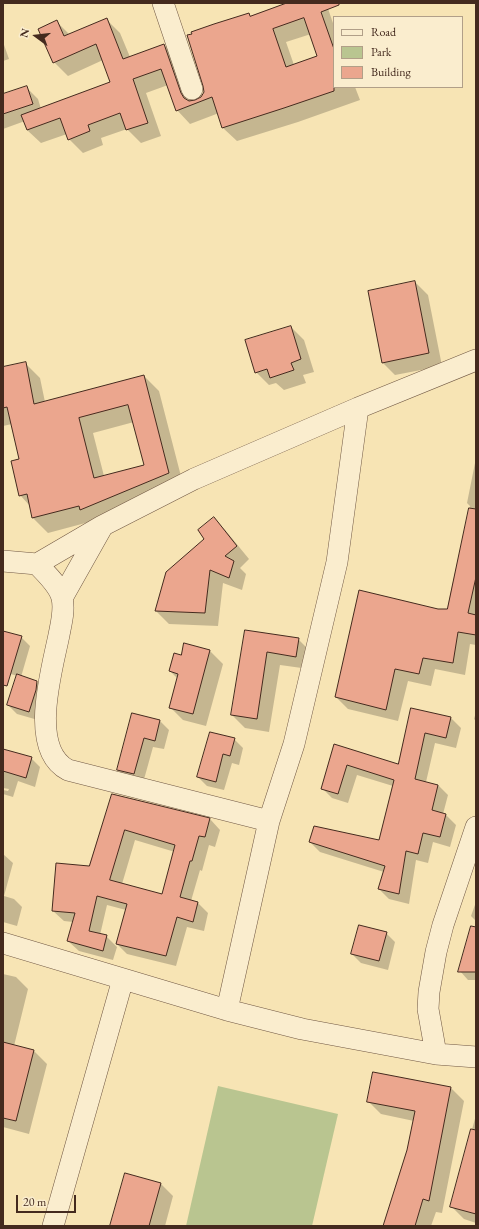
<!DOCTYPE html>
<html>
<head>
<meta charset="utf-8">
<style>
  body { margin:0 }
  #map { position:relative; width:479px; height:1229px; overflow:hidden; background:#f7e4b4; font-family:"EB Garamond",serif }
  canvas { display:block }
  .frame { position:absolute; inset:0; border:4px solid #442a1e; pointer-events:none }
  .legend { position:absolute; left:333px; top:16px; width:130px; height:72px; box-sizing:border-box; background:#faedce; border:1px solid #b19f88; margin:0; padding:5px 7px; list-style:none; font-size:12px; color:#442a1e }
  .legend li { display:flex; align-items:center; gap:8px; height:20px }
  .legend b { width:20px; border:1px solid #b19f88 }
  .north { position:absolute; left:16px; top:16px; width:40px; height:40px; -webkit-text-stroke:3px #faedce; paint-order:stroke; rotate:285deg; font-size:11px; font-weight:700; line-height:16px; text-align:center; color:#442a1e }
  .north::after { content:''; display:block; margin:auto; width:14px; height:18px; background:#442a1e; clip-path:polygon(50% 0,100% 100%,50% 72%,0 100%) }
  .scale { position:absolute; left:16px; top:1195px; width:60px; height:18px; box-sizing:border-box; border:2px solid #442a1e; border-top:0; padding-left:5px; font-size:12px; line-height:14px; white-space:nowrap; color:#442a1e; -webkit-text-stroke:3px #faedce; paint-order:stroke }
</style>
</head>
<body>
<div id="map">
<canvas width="479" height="1229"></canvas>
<div class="frame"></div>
<ul class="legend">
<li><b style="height:5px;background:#faedce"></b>Road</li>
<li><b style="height:11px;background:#b9c590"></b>Park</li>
<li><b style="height:11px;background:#eba68e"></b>Building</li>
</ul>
<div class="north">N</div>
<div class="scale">20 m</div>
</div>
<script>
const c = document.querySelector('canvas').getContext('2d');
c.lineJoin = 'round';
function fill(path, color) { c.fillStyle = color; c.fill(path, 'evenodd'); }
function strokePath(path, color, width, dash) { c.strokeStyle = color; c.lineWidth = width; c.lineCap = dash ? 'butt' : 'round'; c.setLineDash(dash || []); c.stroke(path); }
const green = new Path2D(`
  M218,1086l120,28 -26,112h-126z`);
const shadow = new Path2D(`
  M290,3h36l8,23v61h21l5,13 -62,22 -61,19 -14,-13 -4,-15 -29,11 -13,-14 -9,-25 -22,8 15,43 -20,7 -14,-14 -26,9 2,7 -20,8 -14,-14 -2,-5 -26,9 -14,-13 -2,-9 -22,8v-34l23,-8 12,12 3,10 70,-26 -8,-23 -35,16 -14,-14 2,-41 13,13 38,-14 13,13 10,24 34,-12 13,13 15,44 10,-5 49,-80zM311,34l7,22 -24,9 -8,-23z
  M3,42l6,17 -6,2z
  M415,282l13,13 14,71 -47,9 -13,-13z
  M291,327l13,13 10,32 -11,3 3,8 -22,7 -8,-7 -7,2 -13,-13z
  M25,363l15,15 5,24 99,-26 15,15 25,97 -91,33 -45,12 -15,-15 -3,-12 -10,-11v-35l-8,-36 -9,2v-58zM134,422l11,43 -41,11 -11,-43z
  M476,458v187l-6,-1 -5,31 -30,-6 -4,17 -23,-5 -10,40 -50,-12 -12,-12 102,-87 10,1 22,-105 -3,-3z
  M214,518l12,13 23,28 -9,9 6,6 -4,16 -19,-7 -5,43 -49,-2 -13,-13 11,-39 38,-33z
  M245,631l53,8 13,13 -2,17 -29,-4 -11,67 -24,-4 -13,-13z
  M3,632l18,5 9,9 -9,31 16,5 9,9 -8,29 -21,-6 -9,-9 10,-29 -15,-4z
  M210,651l13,13 -17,62 -23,-6 -13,-13 8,-28 -8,-8 11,-14z
  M412,709l39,9 10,10 -5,20 -21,-5 -9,39 12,3 10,10 -5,19 3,1 10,10 -6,22 -17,-5 -5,21 -12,-3 -7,44 -20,-5 -10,-10 5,-17 -64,-20 -10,-10 70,-1 13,-55 -36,-11 -9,28 -16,-5 -10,-10 13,-43 64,20z
  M476,712v9l-2,-2z
  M133,714l27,7 9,9 -5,19 -11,-2 -10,36 -16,-4 -9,-9z
  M234,739l9,9 -4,17 -7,-2 -8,27 -17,-4 -9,-9z
  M3,750l28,8 9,9 -5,20 -17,-6 -5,16 -10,-3v-4l5,1 1,-2 -6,-1z
  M112,795l98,24 10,11 -5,17 -6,-2 -7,26 -2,-1 -9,31 7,2 10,10 -4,18 -17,-4 -11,39 -49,-12 -10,-10 9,-34 -19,-5 -7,30 6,1 11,11 -4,13 -34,-9 -11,-10 5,-19 -9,-1 -11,-10 37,-44zM135,840l40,12 -12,43 -41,-11z
  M3,854l10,9 -9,33 10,3 8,8 -5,19 -14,-4z
  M476,902v19l-5,-5z
  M386,933l9,9 -7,28 -27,-7 -9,-9z
  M476,936v44h-8l-8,-9z
  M3,974l13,3 12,12 -14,57 20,5 13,13 -18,70 -26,-7z
  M451,1088l13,13 -22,112 -6,-1 -5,14h-44l21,-76 6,-29 -33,-7 -13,-13z
  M476,1115v108l-12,-4 -13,-13z
  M126,1174l35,10 12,12 -8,30h-54z`);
const building = new Path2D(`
  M287,3h52v2l-18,7 13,37v42l-50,17 -62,20 -10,-31 -36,14 -15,-42 -28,10 15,44 -22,7 -6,-17 -32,12 2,6 -22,9 -8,-22 -33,12 -6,-15 89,-33 -14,-38 -43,19 -15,-34 19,-9 7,16 43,-18 16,41 41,-15 17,49 3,5 5,3 6,-1 6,-3 3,-5 -1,-6 -16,-51 5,-1 -1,-2 23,-8 35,-11 1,3zM304,18l13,38 -31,11 -13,-38z
  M27,86l6,18 -30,10v-20z
  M415,281l14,72 -47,10 -14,-72z
  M291,326l10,33 -10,4 3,7 -24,8 -3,-9 -12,4 -10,-33z
  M26,362l8,42 110,-29 25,98 -89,37 -1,-4 -47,12 -5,-24 -8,2 -8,-35 8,-2 -12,-52 -4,1v-41zM128,405l16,60 -50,13 -15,-60z
  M469,508l7,1v68l-8,36 8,2v20l-18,-3 -5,31 -30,-5 -4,16 -24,-5 -9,41 -51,-13 24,-107 79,19h9z
  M214,517l23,29 -12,10 9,5 -5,17 -19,-8 -5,43 -50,-2 11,-39 38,-33 -6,-9z
  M245,630l54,8 -3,19 -29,-5 -10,67 -26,-4z
  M3,631l19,5 -15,50 -4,-1z
  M184,643l26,7 -17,64 -24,-6 9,-34 -9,-3 5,-18 7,2z
  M17,674l20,7 -1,9 -7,22 -22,-7z
  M411,708l40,9 -5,21 -21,-5 -10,46 23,6 -6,25 14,4 -6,23 -17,-4 -5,21 -12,-3 -7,43 -21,-5 7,-23 -76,-24 5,-16 65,14 15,-60 -47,-15 -9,29 -17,-5 13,-45 64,20z
  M132,713l28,7 -5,21 -11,-3 -10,36 -17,-4z
  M210,732l25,6 -5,18 -7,-2 -7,28 -19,-5z
  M3,749l29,8 -6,21 -23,-7z
  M112,794l98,24 -5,19 -6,-1 -7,25h-2l-10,36 18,5 -5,20 -16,-5 -11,39 -50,-12 11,-40 -30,-8 -8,35 18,4 -4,16 -36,-10 8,-28 -23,-2 4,-48 33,3zM125,830l50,15 -13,49 -52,-14z
  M359,925l28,7 -8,29 -28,-7z
  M471,926l5,1v45h-18z
  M3,1042l31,8 -18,71 -13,-3z
  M373,1072l78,15 -22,114 -6,-2 -8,27h-32l24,-76 8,-39 -48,-9z
  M471,1129l5,1v84l-26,-7z
  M125,1173l36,10 -12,43h-39z`);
const minor = new Path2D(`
  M163,3l29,86
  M3,561l34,3 65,-38 92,-47 164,-71 118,-48
  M37,564c9,10 22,21 25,34 3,12 -1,26 -3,37 -7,35 -31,114 9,135l201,51
  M62,598l40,-71
  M3,943l224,67 75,19 134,25 40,3
  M227,1010l42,-189 25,-77 43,-182 21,-154
  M436,1054l-8,-45 1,-17 7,-40 7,-27 33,-98
  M53,1226l70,-247`);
fill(green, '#b9c590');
fill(shadow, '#0003');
fill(building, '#eba68e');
strokePath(building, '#442a1e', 1);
strokePath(minor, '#715844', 22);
strokePath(minor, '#faedce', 21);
</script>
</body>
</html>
